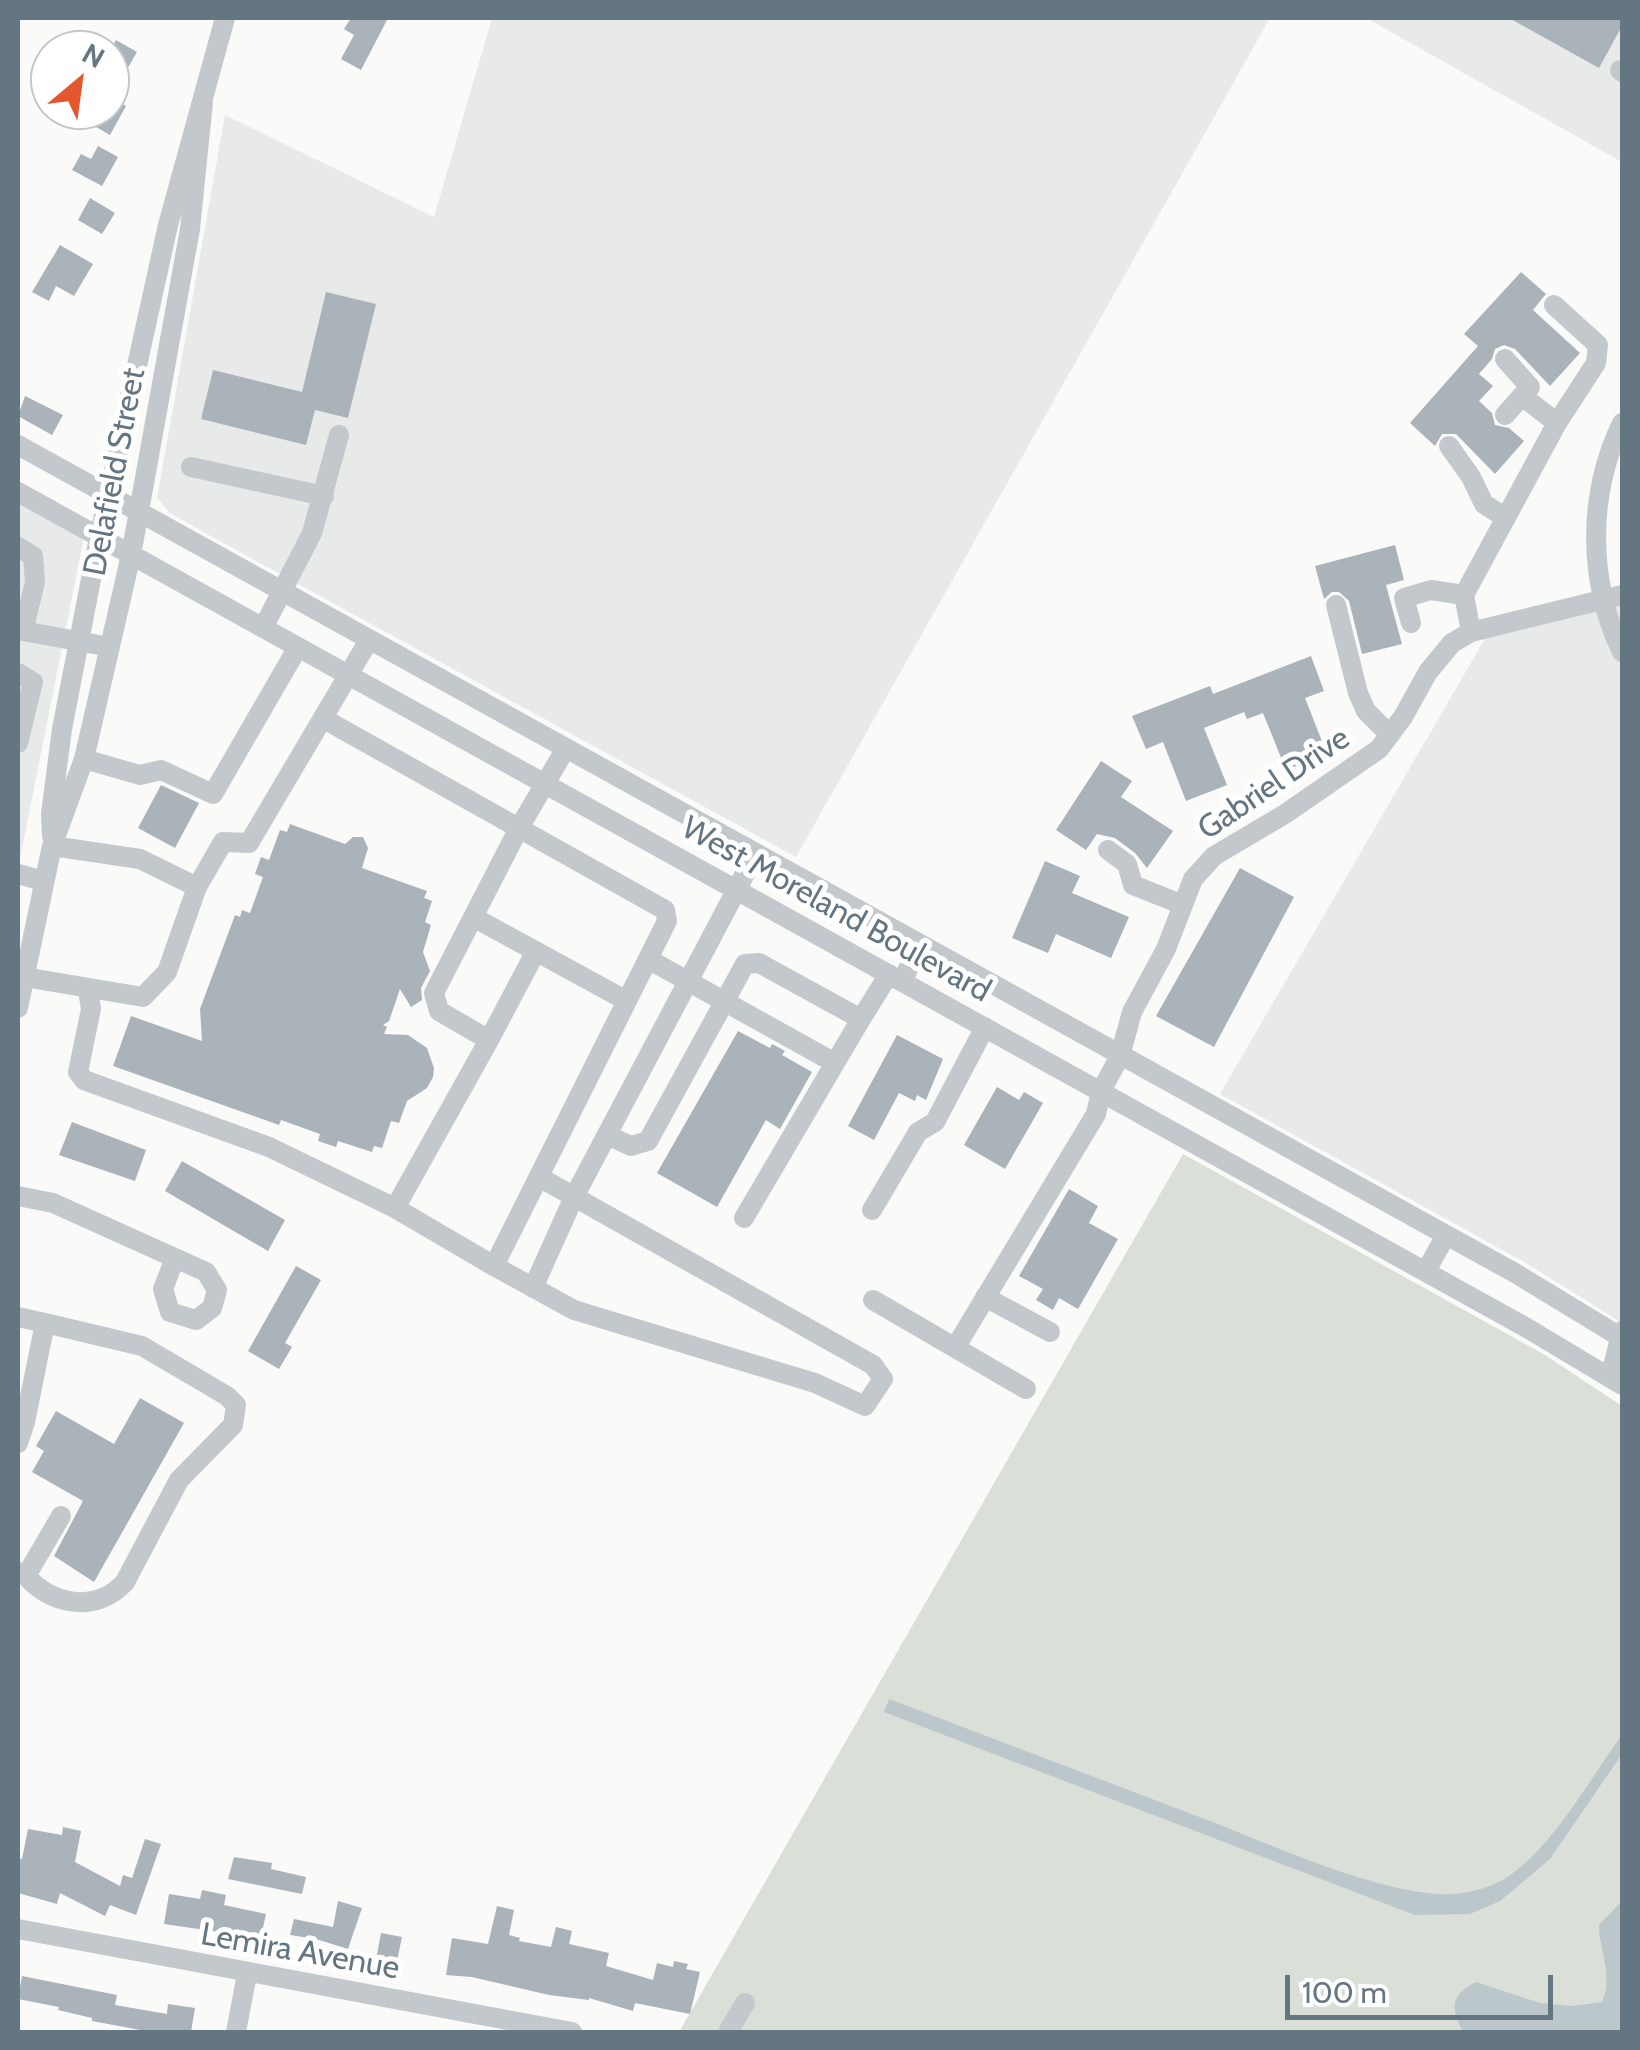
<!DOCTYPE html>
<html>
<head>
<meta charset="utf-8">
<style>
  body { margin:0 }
  #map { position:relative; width:1640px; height:2050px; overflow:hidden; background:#fafaf8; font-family:Cabin,sans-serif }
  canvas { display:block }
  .frame { position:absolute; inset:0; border:20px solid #657683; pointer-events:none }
  .north { position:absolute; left:30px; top:30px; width:100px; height:100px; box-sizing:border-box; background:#fff; border:2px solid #c1c8cd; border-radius:50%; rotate:29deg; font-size:28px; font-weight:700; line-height:40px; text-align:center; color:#657683 }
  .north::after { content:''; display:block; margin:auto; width:35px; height:45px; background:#e4572e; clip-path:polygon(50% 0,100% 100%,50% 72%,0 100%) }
  .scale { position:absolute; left:1285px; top:1975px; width:268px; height:45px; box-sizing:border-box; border:5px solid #657683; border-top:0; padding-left:12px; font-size:30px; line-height:35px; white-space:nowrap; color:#657683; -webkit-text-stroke:8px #fff; paint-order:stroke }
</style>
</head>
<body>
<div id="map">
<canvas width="1640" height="2050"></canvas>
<div class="frame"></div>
<div class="north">N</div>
<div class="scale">100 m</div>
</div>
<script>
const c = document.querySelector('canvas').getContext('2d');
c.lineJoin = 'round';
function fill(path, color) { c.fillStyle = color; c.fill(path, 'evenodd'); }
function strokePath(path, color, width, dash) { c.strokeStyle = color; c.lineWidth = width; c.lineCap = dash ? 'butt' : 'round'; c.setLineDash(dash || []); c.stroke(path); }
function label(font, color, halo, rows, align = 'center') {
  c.font = font + ' Cabin,sans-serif'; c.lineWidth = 10; c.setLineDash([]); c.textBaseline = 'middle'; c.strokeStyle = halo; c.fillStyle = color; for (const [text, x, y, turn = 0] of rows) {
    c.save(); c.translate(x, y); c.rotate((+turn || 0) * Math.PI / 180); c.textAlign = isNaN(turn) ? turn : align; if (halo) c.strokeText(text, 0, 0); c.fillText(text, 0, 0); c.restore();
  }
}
const built = new Path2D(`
  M492,18h778l-474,839 -589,-323 -37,-21 -13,-15 68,-383 209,102z
  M1366,18h256v144z
  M18,501l63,35 2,6 -65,327z
  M1622,604v719l-96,-60 -306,-169 266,-457z`);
const green = new Path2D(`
  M1183,1154l362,201 77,51v626h-943z`);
const water = new Path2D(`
  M889,1699c107,41 214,81 321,122 64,25 150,64 217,72 24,4 52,-1 74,-12 49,-28 88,-101 121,-146v19l-72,105 -50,42 -30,13 -55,1 -531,-203z
  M1622,1901v131h-159c-12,-24 -14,-36 13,-50l64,21 33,3 29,-4c12,-25 -3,-52 -3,-77z`);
const building = new Path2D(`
  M351,18h37l-27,52 -20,-11 13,-24 -10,-6z
  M1509,18h113v8l-23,42z
  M116,40l21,12 -26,45 15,9 -16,29 -43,-25h43v-60z
  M98,146l20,11 -16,29 -30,-16 9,-16 10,5z
  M90,198l25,15 -13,21 -24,-14z
  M60,245l33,19 -19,32 -18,-10 -7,15 -17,-9z
  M1521,272l25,22 -13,16 47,43 -30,33 -35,-37 -11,-4 -9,4 -3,10 -13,15 14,12 -14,15 13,12 3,12 14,3 15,13 -29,33 -39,-40h-14l-7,12 -25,-23 68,-77 -14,-12z
  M326,292l50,12 -28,114 -33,-8 -9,35 -105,-26 12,-49 89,22z
  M25,396l38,19 -11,20 -34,-19z
  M1395,545l9,35 -18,5 16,59 -40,10 -13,-53 -10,-9h-7l-8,7 -9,-33z
  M1311,656l13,35 -19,7 22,56 -41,16 -23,-57 -16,6 -3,-7 -40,16 23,57 -41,16 -23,-59 -17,7 -14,-33 78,-30 3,8z
  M1101,761l31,20 -11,16 52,34 -26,37 -12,-15 -20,-15 -18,-4 -11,16 -30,-20z
  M161,785l38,18 -24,45 -37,-20z
  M290,824l55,20 8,-7h10l5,11 -6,20 65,23 -3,7 8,3 -7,21 6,3 -8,27 7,19 -9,17 1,12 -11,7 -11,-18 -11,32 -6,4 4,2 -3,7 24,1 19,13 7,20 -1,9 -6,11 -20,13 -8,22 -8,-2 -9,27 -8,-2 -2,6 -34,-11 -2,6 -18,-6 2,-7 -39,-14 -2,5 -166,-59 18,-50 71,25 -2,-32 35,-94 5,2 2,-7 8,3 13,-36 -8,-3 6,-17 8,3 11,-30 7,2z
  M1045,861l35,15 -8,17 57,24 -18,41 -55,-24 -8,19 -36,-15z
  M1240,868l54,29 -80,150 -58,-31z
  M738,1031l32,17 2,-4 13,7 -3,4 30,17 -32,57 -14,-9 -49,87 -60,-34z
  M897,1035l46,24 -17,41 -9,-5 -2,6 -16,-8 -25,47 -26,-14z
  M997,1087l22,13 5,-8 19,11 -38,66 -41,-24z
  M72,1122l74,28 -11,31 -76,-26z
  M182,1161l103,59 -17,31 -103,-60z
  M1069,1189l29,17 -9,17 29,16 -40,70 -19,-11 -6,12 -17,-10 7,-11 -24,-13z
  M296,1266l25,14 -36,63 7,4 -13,22 -31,-18z
  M140,1398l44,25 -90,159 -40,-26 29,-55 -51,-29 12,-21 -8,-5 20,-35 58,33z
  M63,1827l18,4 -6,31 45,24 3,-11 9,3 13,-39 16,5 -25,71 -26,-10 -5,11 -45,-23 -3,11 -39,-11v-35l4,1 6,-30 34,6z
  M234,1857l38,6 -1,6 35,8 -4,17 -74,-15z
  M202,1890l24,5 -2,10 42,9 -5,23 -42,-9v4l-55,-8 5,-30 31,5z
  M338,1901l24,7 -14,41 -32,-10 -26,-4 4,-16 39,8z
  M497,1906l17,4 -5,25 11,3 -1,3 32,6 5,-20 16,4 -3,13 40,9 -3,13 47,14 4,-17 16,4 1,-6 14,3 -2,5 14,3 -10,42 -55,-11 -2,8 -44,-13v2l-40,-5 -77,-18 -26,-2 6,-37 36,6z
  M381,1933l21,4 -7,33 -20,-5z
  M22,1976l95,19 -2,10 52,9 1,-10 27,4 -4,24h-40l-59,-11v-3l-34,-8 1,-3 -41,-8z`);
const minor = new Path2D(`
  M1620,70l2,2
  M1505,359l25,28 -25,28
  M1522,396l35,27
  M1622,423c-35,72 -34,158 0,229
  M18,445l1497,828 107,65
  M1449,446l22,31 13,27 22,14
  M191,467l133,29
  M18,492l1509,836 95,57
  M18,547l15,9 2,26 -12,49 87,16
  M1336,605l22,88 8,18 24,24
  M1411,623l-7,-25 27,-8 33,5
  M263,628l49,-95 27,-98
  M1471,632l-7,-37 93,-172 39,-60 2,-18 -44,-40
  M18,673l15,9 -15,61
  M324,719l341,191 2,11 -173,345 80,44 241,73 50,23 18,-27 -10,-14 -334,-188
  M84,759l56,16 21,-5 52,24 85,-147
  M52,836l-1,-22 11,-85 37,-191 69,-313 57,-207
  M52,846l88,13 57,28 26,-45 26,1 120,-203
  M1108,850l19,14 6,21 50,20
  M18,874l26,7
  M473,917l154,84
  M648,959l187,104 26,-44
  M24,977l119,20 24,-25 30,-85
  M902,981l18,-36
  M88,990l3,19 -13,63 6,8 185,67 126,61 99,58
  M18,1008l34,-162 32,-87 47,-204 59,-326 13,-127
  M489,1040l47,-89
  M607,1135l24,11 17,-5 97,-177 14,-1 102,56 28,-45
  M18,1196l35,7 153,69 11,18 -5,18 -16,12 -26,-8 -7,-23 12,-31
  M395,1208l94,-168 -50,-29 -5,-18 85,-165 47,-80
  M872,1210l46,-78 17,-10 50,-95
  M744,1218l91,-155
  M1426,1271l20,-36
  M533,1288l41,-91 182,-344
  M985,1297l65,35
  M873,1300l153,89
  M18,1317l27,6
  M955,1348l141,-234 5,-23 19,-35 12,-44 34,-63 27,-70 21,-23 71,-42 94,-65 24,-32 25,-45 24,-29 19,-11 151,-37
  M1610,1378l12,-47
  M18,1443l7,-21 20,-99 97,23 85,50 9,9 -3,20 -54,55 -54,102c-28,31 -72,24 -99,-6
  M18,1572l8,4 35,-60
  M18,1929l554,103
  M236,2032l11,-58
  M728,2032l17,-29`);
const streetNames = [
  ["Delafield Street",115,472,-79],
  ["Gabriel Drive",1274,784,-34],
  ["West Moreland Boulevard",836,910,29],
  ["Lemira Avenue",300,1952,10]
];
fill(built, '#e8e9e9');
fill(green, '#dadfd7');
fill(water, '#bbc7cb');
fill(building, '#aab3b9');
strokePath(minor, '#c3c8cc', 20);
label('32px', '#657683', '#fff', streetNames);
</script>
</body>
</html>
